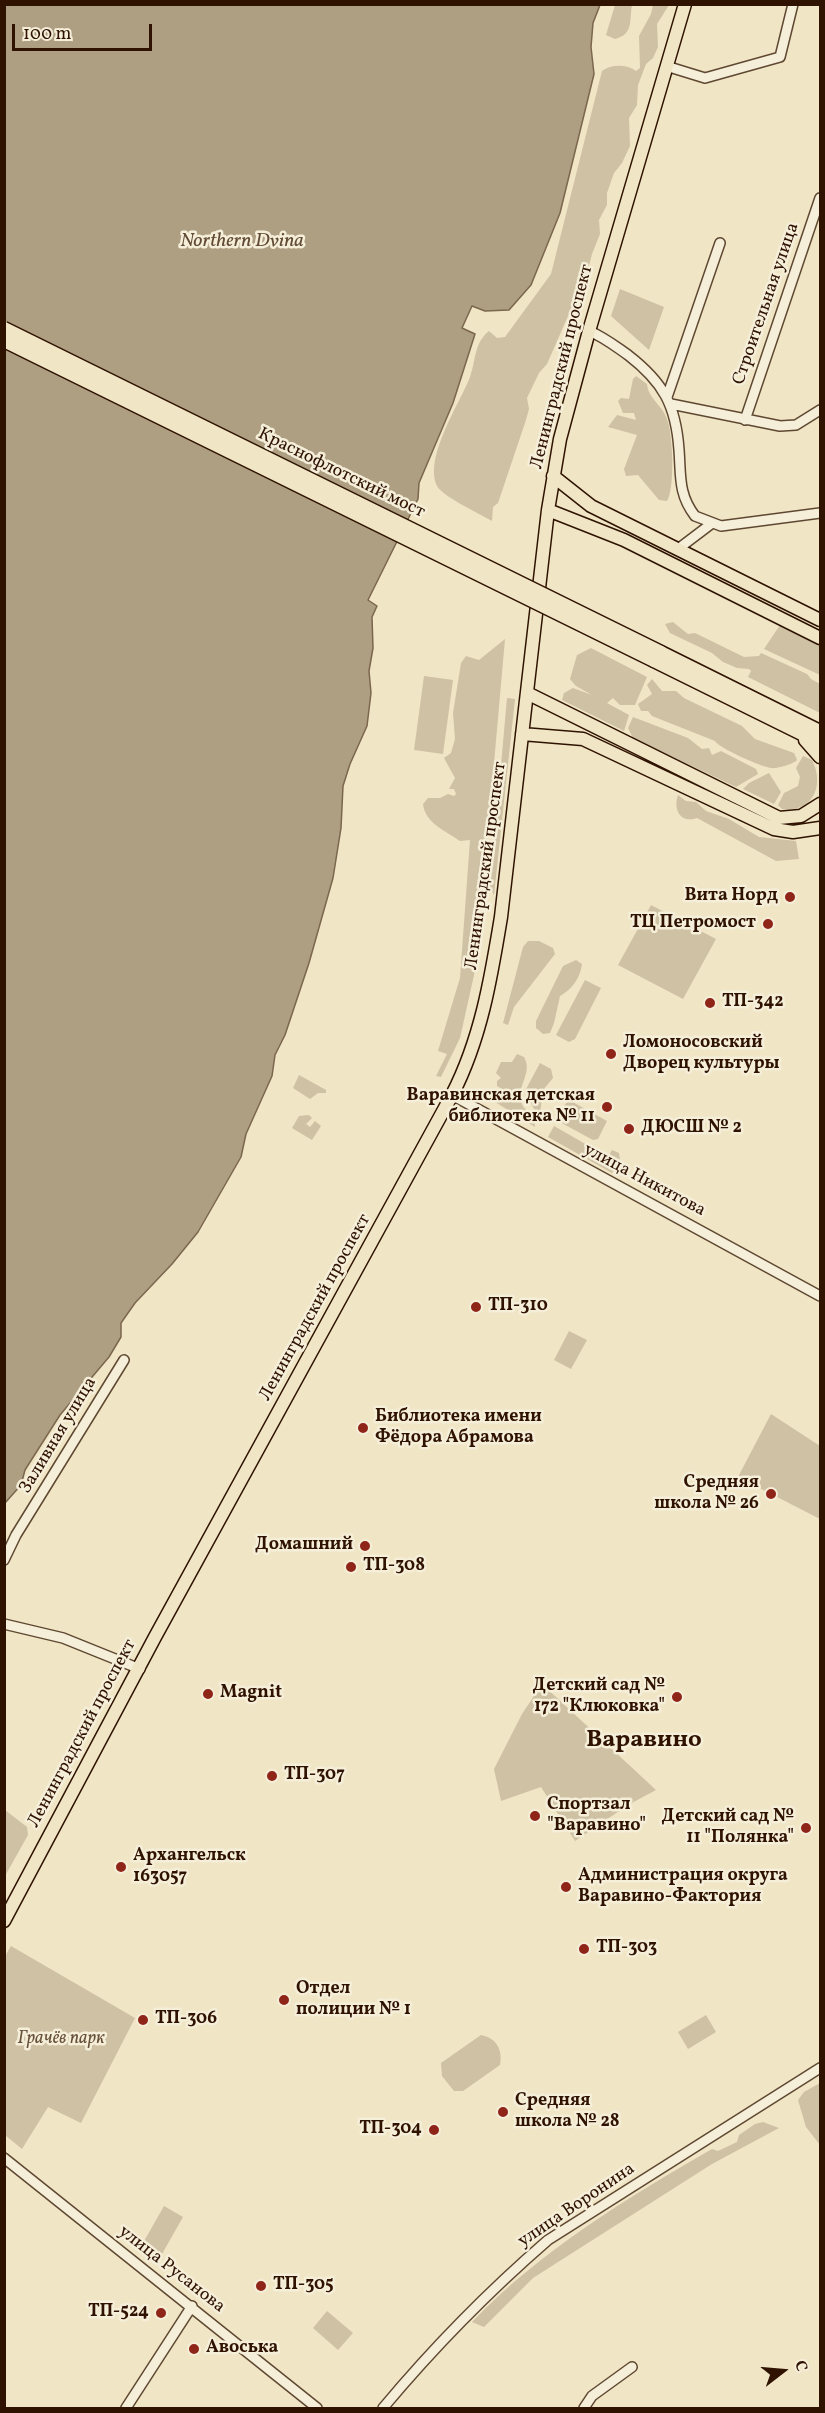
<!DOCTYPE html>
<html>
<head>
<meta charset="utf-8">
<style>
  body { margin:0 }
  #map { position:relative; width:825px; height:2413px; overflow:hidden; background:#f0e5c5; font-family:Vollkorn,serif }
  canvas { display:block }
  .frame { position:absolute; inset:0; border:6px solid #2f1300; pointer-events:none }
  .north { position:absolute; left:753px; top:2341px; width:60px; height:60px; -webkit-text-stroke:4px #f5eed9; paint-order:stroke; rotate:74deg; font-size:16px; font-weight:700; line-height:24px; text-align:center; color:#2f1300 }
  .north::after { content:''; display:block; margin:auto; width:21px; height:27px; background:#2f1300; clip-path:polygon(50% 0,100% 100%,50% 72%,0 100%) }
  .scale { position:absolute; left:12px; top:24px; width:140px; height:27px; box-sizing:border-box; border:3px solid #2f1300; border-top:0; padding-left:8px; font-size:18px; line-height:21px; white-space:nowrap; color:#2f1300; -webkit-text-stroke:4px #f5eed9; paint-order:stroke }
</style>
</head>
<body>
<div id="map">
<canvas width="825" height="2413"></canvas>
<div class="frame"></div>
<div class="north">С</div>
<div class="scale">100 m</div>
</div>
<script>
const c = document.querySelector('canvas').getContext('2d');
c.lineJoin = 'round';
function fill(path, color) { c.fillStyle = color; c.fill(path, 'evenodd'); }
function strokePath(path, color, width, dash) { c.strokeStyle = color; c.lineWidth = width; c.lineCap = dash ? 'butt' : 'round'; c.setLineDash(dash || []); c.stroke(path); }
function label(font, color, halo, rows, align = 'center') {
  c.font = font + ' Vollkorn,serif'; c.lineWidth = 5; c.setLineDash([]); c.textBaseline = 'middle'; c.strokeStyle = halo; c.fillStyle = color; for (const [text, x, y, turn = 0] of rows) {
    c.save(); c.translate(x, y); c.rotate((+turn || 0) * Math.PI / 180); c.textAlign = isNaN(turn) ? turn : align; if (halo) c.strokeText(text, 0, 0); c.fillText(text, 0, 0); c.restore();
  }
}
const green = new Path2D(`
  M615,5h17c-3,16 2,29 -17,34l-9,-4z
  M653,5h16l-12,19 1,23 -5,11 -7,6 -8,21 -1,20 -8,13 1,28 -8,17 -8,10 -7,20v12l-8,15 1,14 -8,20 -9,36 -11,17 -25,57 -8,9 -12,25 2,11 -4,14 -27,80 -5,4 -1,14c-12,-7 -50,-25 -55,-35 -13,-29 22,-81 33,-109 6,-17 4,-34 19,-46l8,7 8,-1 46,-63 51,-203c9,-7 25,-7 34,0l4,-3 -1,-32 12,-22z
  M620,289l44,18 -15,43 -38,-34z
  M636,376l11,8c1,14 15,21 20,35 6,15 8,70 0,82l-8,-1 -21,-25 -12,1 -2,-7 13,-34 -29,-8 9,-12 19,5 -2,-7h-11l-5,-12 3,-3 8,1 4,-20z
  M673,622l15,12 7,-1 49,24 15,-1 2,-3 46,21 4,5 9,5v29l-72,-36 3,-6 -2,-2 -12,-1 -14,-6 -11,-9 -42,-20 -5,-9z
  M780,625l40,20v30l-56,-26z
  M505,639l-29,327 -16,72 -19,39 -5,-1 11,-22 -9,-3 22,-73 10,-138 -10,1c-14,-10 -35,-18 -37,-37l5,-6h12l8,-4 6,2 2,-2 -2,-5h-5l6,-11 -11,-20 7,-5 4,-14 -2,-26 8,-50 5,-7 13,4z
  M591,648l56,29 -12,28h-15l-7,-7 -6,5 22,12 -5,16 -62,-31 2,-7 9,-5 19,7 -16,-9 -6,-7 7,-24z
  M424,676l29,4 -10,74 -29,-4z
  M652,679l10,12h14l8,7 58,28 13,13 39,14 3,7c-3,4 -21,9 -26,8 -10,-1 -52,-20 -56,-27l-63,-25 -4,-5h-7l-3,-7 14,-10 -5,-9z
  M507,698l8,1 -21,196 -4,-7z
  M633,717l55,21 14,11 7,-1 3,7 9,-4 35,18 2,5 -22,13 -103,-49 -5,-10z
  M803,756l9,4c13,25 1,53 -30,49l-4,-4 6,-12 14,-7 2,-9 -4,-9z
  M769,773l12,19 -7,12 -31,-15 6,-6z
  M678,795l8,6 10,1 10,9 23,8 30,18 37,4 3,18 -23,2 -79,-43c-17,6 -24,-9 -19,-23z
  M651,905l65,34 -33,60 -65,-34z
  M528,941h11l14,7 2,6 -41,53 -6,18 -5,-2 20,-76z
  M576,960l6,4c-2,15 -10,25 -22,32l-6,27 -4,10 -7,1 -7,-6v-7l27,-55z
  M585,980l16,8 -26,51 -6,3 -13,-7z
  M517,1054l7,3c10,17 -11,32 -1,49 2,4 8,6 11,11l1,10 -43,-27 8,-4 6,6 8,-2v-4l-17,-10v-5l4,-3 -5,-5 5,-11h11z
  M540,1063l11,6 2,9 -10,12 -3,24 -3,1 -12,-24z
  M299,1075l27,15v3h-8l-8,6 -17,-11z
  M569,1100l38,21 -9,18 -5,1 -35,-19 2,-10 14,9 3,-4 -15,-8z
  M309,1115l3,3 -6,6 4,3 5,-6 6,5 -9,14 -20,-12 7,-12z
  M554,1126l54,31 4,-7 7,3 1,7 -8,13 -64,-36z
  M569,1331l18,9 -16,29 -17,-9z
  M771,1414l49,32v73l-82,-42z
  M542,1684l114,106 -28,15 -53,36 -34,-54 -40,14 -7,-32 28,-55z
  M5,1810l22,17 1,8 -23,41z
  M11,1946l124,72 -54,105 -33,-16 -26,42 -17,-14 -1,-177z
  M706,2015l10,17 -28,17 -10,-17z
  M481,2035c15,3 22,14 19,30l-37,26h-9l-12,-15 -1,-13z
  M820,2083v62l-14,-18 -8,-27 6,-8z
  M763,2122l16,6 -67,36 -179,114 -49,49 -12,-5c68,-71 155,-124 240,-173l6,2 19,-9 2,-7 16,-11z
  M164,2206l19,11 -21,37 -19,-11z
  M327,2311l26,22 -15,17 -25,-22z`);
const water = new Path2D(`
  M5,5h595l-7,18 -2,24 3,27 -34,139 -29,72 -22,25 -24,1 -13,-5 -10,22 13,6 -22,69 -34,80 -1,16 -50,101 9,6 -5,11 1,31 -4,23 2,22 -4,33 -17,38 -7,22 -2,42 -8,50 -24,85 -24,72 -10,20 -3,21 -26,58 -5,23 -43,75 -26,32 -37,39 -14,20v14l-12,20 -49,58 -35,55 -4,15 -16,18z`);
const minor = new Path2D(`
  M666,66l39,12 75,-21 13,-53
  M589,331c15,6 26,15 39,24 35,27 48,50 51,95 2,25 -1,44 16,66l26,10 99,-13
  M667,397l53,-154
  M671,404l109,22 16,-1 24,-15
  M745,420l75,-222
  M678,549l33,-25
  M452,1095l368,201
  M4,1560l12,-25 108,-175
  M4,1624l59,14 77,31
  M4,2158l313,250
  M126,2408l66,-102
  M383,2408c51,-61 105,-116 165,-168l272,-172
  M584,2408l8,-12 40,-29`);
const major = new Path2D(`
  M553,476l38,30 229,114
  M548,510l76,30 196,98
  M661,652l159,79
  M654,661l166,82
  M527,693l252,125 22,-2 19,-12
  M522,734l61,5 191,90 19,3 27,-4
  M805,740l15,17
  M4,1921l151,-284 297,-542c29,-56 39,-117 49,-178l47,-407 12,-71 29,-108 96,-327`);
const majorBridge = new Path2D(`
  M4,328l657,324
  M4,341l650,320`);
const markers = [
  [790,897,6,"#8f2418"],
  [768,924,6,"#8f2418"],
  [710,1003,6,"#8f2418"],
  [611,1054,6,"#8f2418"],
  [607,1107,6,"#8f2418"],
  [629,1129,6,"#8f2418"],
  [476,1307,6,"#8f2418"],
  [363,1428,6,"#8f2418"],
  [771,1494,6,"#8f2418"],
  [365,1546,6,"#8f2418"],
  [351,1567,6,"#8f2418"],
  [208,1694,6,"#8f2418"],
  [677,1697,6,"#8f2418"],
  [272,1776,6,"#8f2418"],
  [535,1816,6,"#8f2418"],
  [806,1828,6,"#8f2418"],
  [121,1867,6,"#8f2418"],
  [566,1887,6,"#8f2418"],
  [584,1949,6,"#8f2418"],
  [284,2000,6,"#8f2418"],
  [143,2020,6,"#8f2418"],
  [503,2112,6,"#8f2418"],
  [434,2130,6,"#8f2418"],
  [261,2286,6,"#8f2418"],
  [161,2313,6,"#8f2418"],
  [194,2349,6,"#8f2418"]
];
const streetNames = [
  ["Строительная улица",767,304,-71],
  ["Ленинградский проспект",563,367,-76],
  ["Краснофлотский мост",341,474,26],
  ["Ленинградский проспект",487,866,-82],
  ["улица Никитова",644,1181,28],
  ["Ленинградский проспект",316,1308,-61],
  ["Заливная улица",59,1436,-59],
  ["Ленинградский проспект",83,1734,-62],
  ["улица Воронина",577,2206,-34],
  ["улица Русанова",171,2270,38]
];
const poiNames = [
  ["Вита Норд",778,897,"right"],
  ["ТЦ Петромост",756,924,"right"],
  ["ТП-342",722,1003],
  ["Ломоносовский",623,1044],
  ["Дворец культуры",623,1065],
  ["Варавинская детская",595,1097,"right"],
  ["библиотека № 11",595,1118,"right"],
  ["ДЮСШ № 2",641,1129],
  ["ТП-310",488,1307],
  ["Библиотека имени",375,1418],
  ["Фёдора Абрамова",375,1439],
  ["Средняя",759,1484,"right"],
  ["школа № 26",759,1505,"right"],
  ["Домашний",353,1546,"right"],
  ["ТП-308",363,1567],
  ["Детский сад №",665,1687,"right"],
  ["172 \"Клюковка\"",665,1708,"right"],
  ["Magnit",220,1694],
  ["ТП-307",284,1776],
  ["Спортзал",547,1806],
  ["\"Варавино\"",547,1827],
  ["Детский сад №",794,1818,"right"],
  ["11 \"Полянка\"",794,1839,"right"],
  ["Архангельск",133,1857],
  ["163057",133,1878],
  ["Администрация округа",578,1877],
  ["Варавино-Фактория",578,1898],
  ["ТП-303",596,1949],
  ["Отдел",296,1990],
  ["полиции № 1",296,2011],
  ["ТП-306",155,2020],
  ["Средняя",515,2102],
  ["школа № 28",515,2123],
  ["ТП-304",422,2130,"right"],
  ["ТП-305",273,2286],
  ["ТП-524",149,2313,"right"],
  ["Авоська",206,2349]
];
const parkNames = [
  ["Грачёв парк",61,2040]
];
const waterNames = [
  ["Northern Dvina",242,242]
];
const districtNames = [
  ["Варавино",644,1742]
];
fill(green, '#cfc1a4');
fill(water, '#ae9e82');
strokePath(water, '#7b664e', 1.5);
strokePath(minor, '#5f4831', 12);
strokePath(major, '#2f1300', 15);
strokePath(minor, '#f5eed9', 9);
strokePath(major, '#f0e5c5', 12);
strokePath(majorBridge, '#2f1300', 15, []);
strokePath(majorBridge, '#f0e5c5', 12);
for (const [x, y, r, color] of markers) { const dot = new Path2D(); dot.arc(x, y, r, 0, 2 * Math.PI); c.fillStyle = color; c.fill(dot); strokePath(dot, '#f5eed9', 2); }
label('18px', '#2f1300', '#f5eed9', streetNames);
label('bold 18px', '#2f1300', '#f5eed9', poiNames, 'left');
label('italic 18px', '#675039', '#f5eed9', parkNames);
label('italic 20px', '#624b34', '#f5eed9', waterNames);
label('bold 24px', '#2f1300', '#f5eed9', districtNames);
</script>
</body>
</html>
